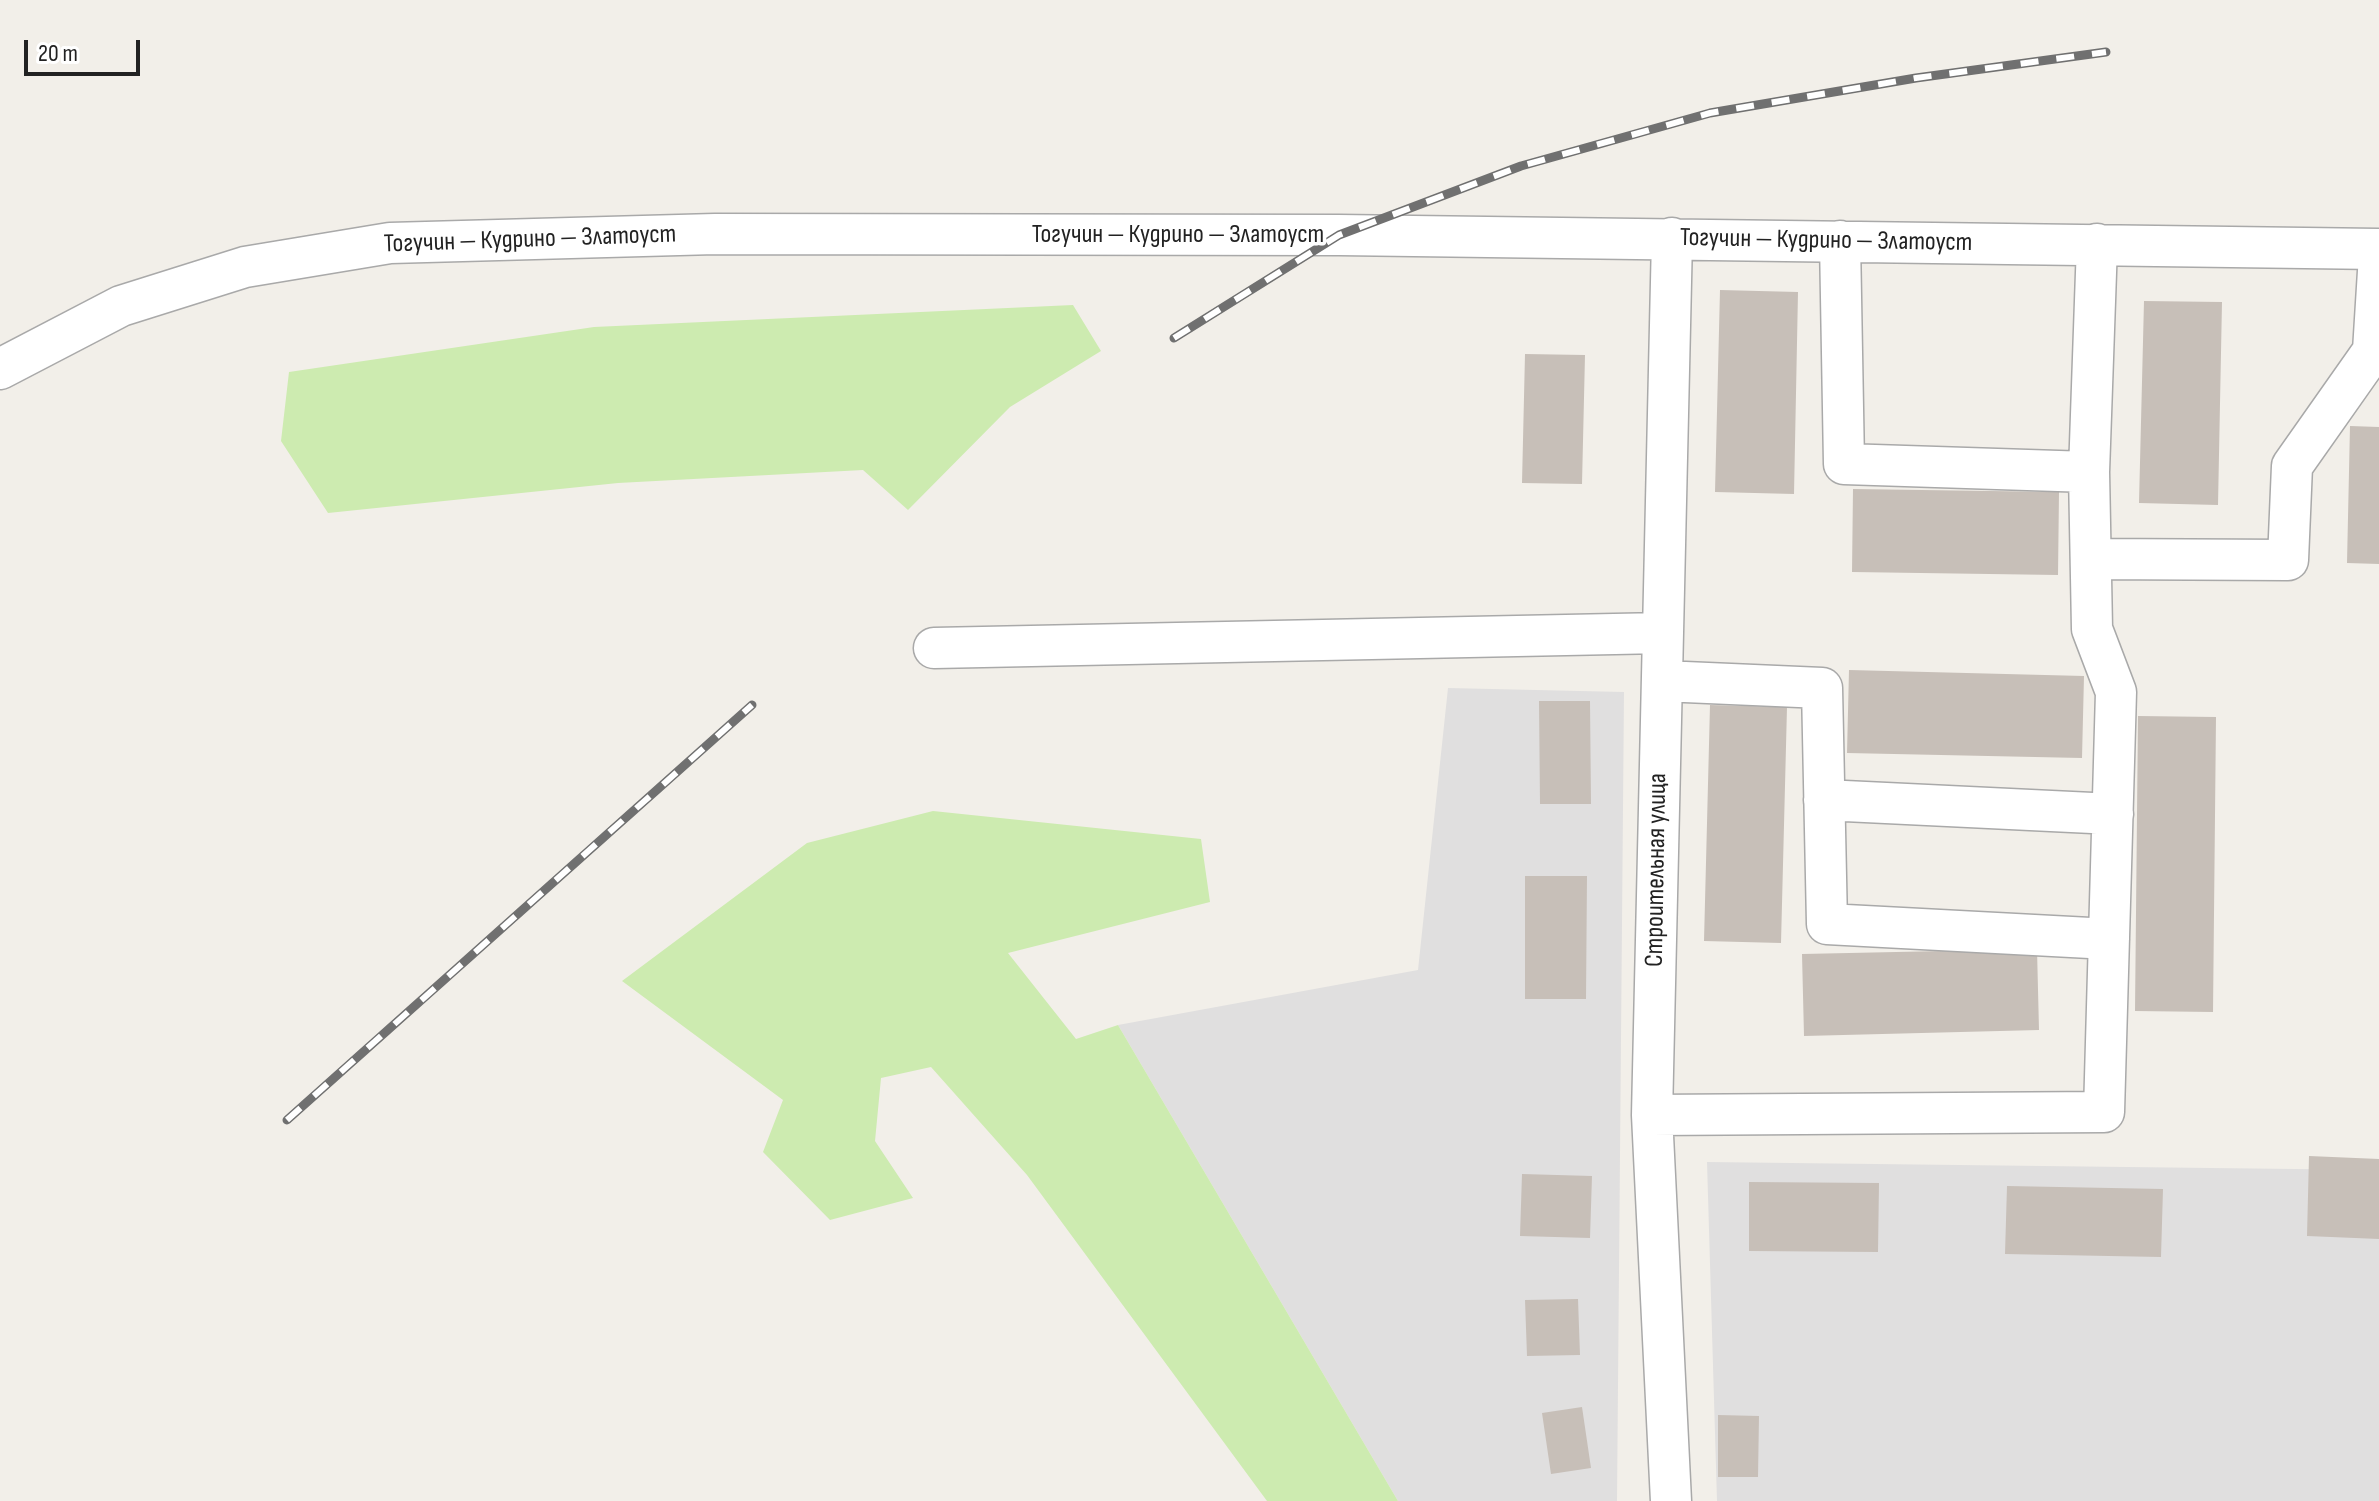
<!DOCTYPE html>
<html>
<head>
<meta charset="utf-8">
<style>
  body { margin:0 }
  #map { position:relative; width:2379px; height:1501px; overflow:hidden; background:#f2efe9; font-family:"Sofia Sans Condensed",sans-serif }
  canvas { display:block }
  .scale { position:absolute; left:24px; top:40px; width:116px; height:36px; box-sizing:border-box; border:4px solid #222; border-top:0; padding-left:10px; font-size:24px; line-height:28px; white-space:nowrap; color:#222; -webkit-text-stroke:6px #fff; paint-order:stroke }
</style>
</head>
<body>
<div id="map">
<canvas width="2379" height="1501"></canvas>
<div class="scale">20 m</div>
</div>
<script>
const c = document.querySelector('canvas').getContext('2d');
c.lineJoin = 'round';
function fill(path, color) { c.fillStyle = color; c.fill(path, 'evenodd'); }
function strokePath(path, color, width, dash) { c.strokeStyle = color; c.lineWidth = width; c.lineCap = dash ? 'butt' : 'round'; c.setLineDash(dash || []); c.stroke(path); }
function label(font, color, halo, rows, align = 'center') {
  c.font = font + ' "Sofia Sans Condensed",sans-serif'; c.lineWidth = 7; c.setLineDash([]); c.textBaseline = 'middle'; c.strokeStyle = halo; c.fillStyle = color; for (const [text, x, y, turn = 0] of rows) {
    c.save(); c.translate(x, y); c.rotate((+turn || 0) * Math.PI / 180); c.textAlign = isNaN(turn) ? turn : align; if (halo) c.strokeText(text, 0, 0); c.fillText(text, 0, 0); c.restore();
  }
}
const residential = new Path2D(`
  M1448,688l176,4 -7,809h-219l-280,-476 300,-55z
  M1707,1162l672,8v331h-662z`);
const grass = new Path2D(`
  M1073,305l28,46 -91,56 -102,103 -45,-40 -245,13 -290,30 -47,-72 8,-69 305,-45z
  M933,811l268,28 9,63 -202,51 68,86 42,-14 280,476h-131l-240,-326 -96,-108 -50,11 -6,63 38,57 -83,22 -67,-68 20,-52 -161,-119 185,-138z`);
const building = new Path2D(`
  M1720,290l78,2 -4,202 -79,-2z
  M2144,301l78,1 -4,203 -79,-2z
  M1525,354l60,1 -3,129 -60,-1z
  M2350,426l29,1v137l-32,-1z
  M1853,489l206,3 -1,83 -206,-3z
  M1849,670l235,6 -2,82 -235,-5z
  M1539,701h51l1,103h-51z
  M1710,705l77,2 -6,236 -77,-2z
  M2138,716l78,1 -3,295 -78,-1z
  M1525,876h62l-1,123h-61z
  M2037,949l2,81 -235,6 -2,-82z
  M2309,1156l70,3v80l-72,-3z
  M1522,1174l70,2 -2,62 -70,-2z
  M1749,1182l130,1 -1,69 -129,-1z
  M2007,1186l156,3 -2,68 -156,-3z
  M1578,1299l2,56 -53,1 -2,-56z
  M1582,1407l9,61 -40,6 -9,-61z
  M1718,1415l41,1 -1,61h-40z`);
const minor = new Path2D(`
  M1840,241l4,223 245,8
  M0,369l121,-63 124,-39 145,-24 325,-9 624,1 1040,14
  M2091,559l197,1 4,-94 81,-115 6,-96
  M934,648l729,-15
  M1662,681l160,7 5,236 282,15
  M1824,800l289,14
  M1652,1115l452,-3 12,-420 -24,-63 -3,-157 8,-228
  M1671,1501l-19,-386 20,-877`);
const rail = new Path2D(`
  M1174,338l165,-103 182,-69 189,-53 206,-35 190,-26
  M287,1120l465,-415`);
const streetNames = [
  ["Тогучин — Кудрино — Златоуст",1178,235],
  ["Тогучин — Кудрино — Златоуст",530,240,-2],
  ["Тогучин — Кудрино — Златоуст",1826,241,1],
  ["Строительная улица",1657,870,-89]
];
fill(residential, '#e0dfdf');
fill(grass, '#cdebb0');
fill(building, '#c7bfb8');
strokePath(minor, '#a9a9a9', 43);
strokePath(minor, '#fff', 40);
strokePath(rail, '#707070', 9);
strokePath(rail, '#fff', 6, [18]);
label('26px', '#222', '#fff', streetNames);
</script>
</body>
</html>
